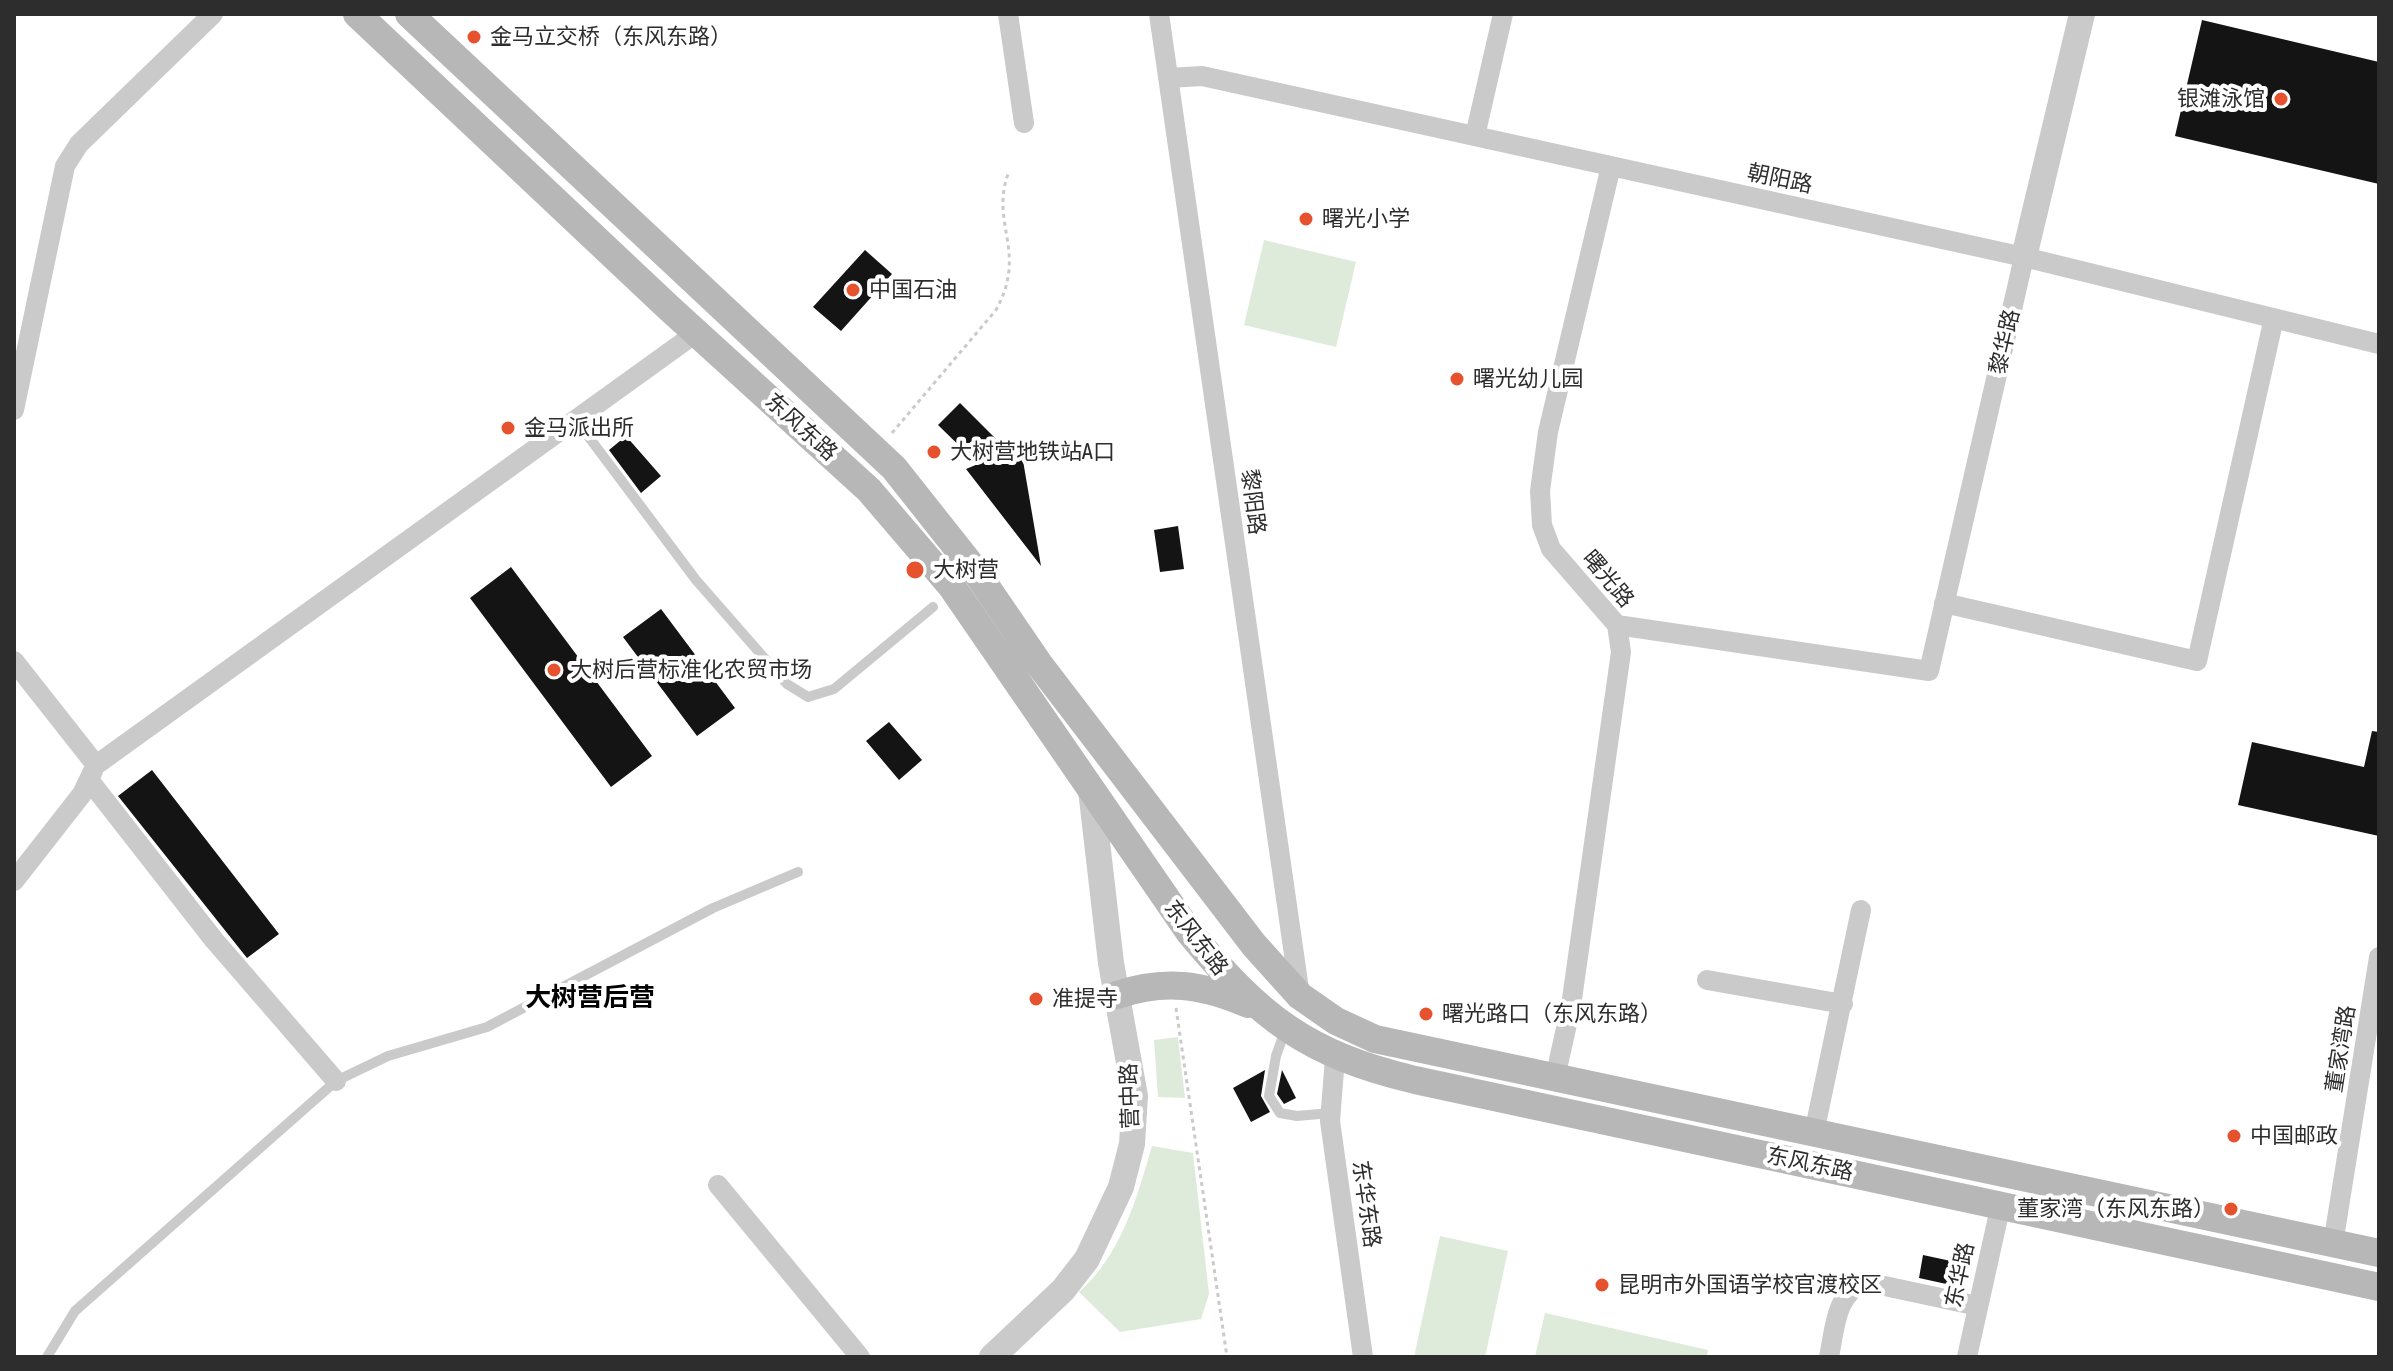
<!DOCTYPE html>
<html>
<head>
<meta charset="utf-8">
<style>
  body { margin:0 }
  #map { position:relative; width:2393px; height:1371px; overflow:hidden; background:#fff; font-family:"Asap Condensed",sans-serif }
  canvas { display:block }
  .frame { position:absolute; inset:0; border:16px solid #2d2d2d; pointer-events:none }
</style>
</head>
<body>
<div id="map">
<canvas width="2393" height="1371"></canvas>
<div class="frame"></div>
</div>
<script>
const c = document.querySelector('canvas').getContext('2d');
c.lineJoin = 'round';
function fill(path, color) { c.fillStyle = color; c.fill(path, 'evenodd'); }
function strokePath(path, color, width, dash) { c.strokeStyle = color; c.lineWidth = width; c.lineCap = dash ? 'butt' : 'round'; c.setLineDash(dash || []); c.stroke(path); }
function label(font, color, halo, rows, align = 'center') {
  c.font = font + ' "Asap Condensed","Noto Sans SC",sans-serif'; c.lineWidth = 8; c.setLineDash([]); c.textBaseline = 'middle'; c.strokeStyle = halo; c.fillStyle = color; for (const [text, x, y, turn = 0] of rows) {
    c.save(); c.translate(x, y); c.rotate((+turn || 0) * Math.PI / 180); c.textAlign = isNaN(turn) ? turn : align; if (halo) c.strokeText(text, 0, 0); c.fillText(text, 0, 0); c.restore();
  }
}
const green = new Path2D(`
  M1264,240l92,22 -20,85 -92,-22z
  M1178,1037l7,61 -27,-1 -4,-57z
  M1152,1146l41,7 16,141 -8,25 -81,13 -41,-40c42,-37 58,-94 73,-146z
  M1440,1236l68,15 -23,106h-71z
  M1545,1313l163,37 -1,7h-172z`);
const building = new Path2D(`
  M2202,20l177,42v122l-204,-48z
  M865,250l27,24 -51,57 -28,-24z
  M960,403l47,47 13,-7 21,123 -75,-97 12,-5 -40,-39z
  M626,436l35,40 -20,17 -32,-43z
  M1178,526l6,43 -24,3 -6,-42z
  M511,567l141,189 -41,31 -141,-189z
  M661,609l74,99 -38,28 -74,-99z
  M889,722l33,38 -23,20 -33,-39z
  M2372,731l7,1v104l-141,-31 14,-63 112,25z
  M152,770l127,164 -32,24 -129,-162z
  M1265,1070l-4,26 9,16 -19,10 -18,-34z
  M1282,1070l14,28 -12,6 -7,-10z
  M1923,1255l42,9 -5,23 -41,-9z`);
const path = new Path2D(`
  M892,433l104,-123c32,-58 -6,-86 12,-136
  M1176,1008l51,349`);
const service = new Path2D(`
  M576,420l120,160 91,104 21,13 26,-8 99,-82
  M1286,1028l-10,28 -7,40 11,17 17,3 34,-3
  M47,1357l28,-46 261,-230 52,-25 99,-29 226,-119 85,-36`);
const minor = new Path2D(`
  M1008,14l16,109
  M1159,14l141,982
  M1168,78l34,-2 822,181 355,87
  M1475,136l28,-122
  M14,410l51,-244 14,-22 134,-130
  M1944,603l253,58 77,-343
  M1617,625l312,46 95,-414
  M14,661l82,104 600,-432
  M89,780l125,160 122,141
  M14,881l68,-87 11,-23
  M1707,980l136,24
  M1335,1058l-5,63 33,236
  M1555,1078l16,-72 50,-354 -4,-27 -66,-76 -9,-24 -2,-34 8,-59 63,-266
  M1814,1133l47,-223
  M718,1185l142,172
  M2333,1244l46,-287
  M1829,1357c6,-29 6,-64 37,-75l112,24
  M1967,1357l34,-153`);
const tertiary = new Path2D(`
  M2024,257l58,-243
  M992,1357l71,-67 24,-31 34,-72 11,-43 3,-48 -24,-133 -20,-173`);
const secondary = new Path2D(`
  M357,14l311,293 201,183 83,97 238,346c71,85 116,121 225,147l964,207
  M409,14l485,454 80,101 65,95 215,281 46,51 36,25 39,18 1004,214
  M1117,995c47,-16 85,-11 131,9`);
const markers = [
  [474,37,8,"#e6522d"],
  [2281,99,8,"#e6522d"],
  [1306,219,8,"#e6522d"],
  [853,290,8,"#e6522d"],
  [1457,379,8,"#e6522d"],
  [508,428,8,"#e6522d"],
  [934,452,8,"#e6522d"],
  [915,570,10,"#e6522d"],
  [554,670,8,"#e6522d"],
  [1036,999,8,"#e6522d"],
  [1426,1014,8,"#e6522d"],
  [2234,1136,8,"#e6522d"],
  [2231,1209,8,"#e6522d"],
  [1602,1285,8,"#e6522d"]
];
const poiNames = [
  ["金马立交桥（东风东路）",490,37],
  ["银滩泳馆",2265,99,"right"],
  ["曙光小学",1322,219],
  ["中国石油",869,290],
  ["曙光幼儿园",1473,379],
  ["金马派出所",524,428],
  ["大树营地铁站A口",950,452],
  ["大树营",933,570],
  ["大树后营标准化农贸市场",570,670],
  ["准提寺",1052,999],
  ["曙光路口（东风东路）",1442,1014],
  ["中国邮政",2250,1136],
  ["董家湾（东风东路）",2215,1209,"right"],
  ["昆明市外国语学校官渡校区",1618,1285]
];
const streetNames = [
  ["朝阳路",1780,179,12],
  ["黎华路",2005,342,-77],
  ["东风东路",801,427,42],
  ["黎阳路",1253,502,83],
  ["曙光路",1608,579,50],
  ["东风东路",1196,938,52],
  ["董家湾路",2341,1049,-81],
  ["营中路",1130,1096,-92],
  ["东风东路",1810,1164,12],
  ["东华东路",1366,1204,82],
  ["东华路",1960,1275,-78]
];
const quarterNames = [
  ["大树营后营",590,998]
];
fill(green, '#deebda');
fill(building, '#141414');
strokePath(path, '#cacaca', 3, [4, 4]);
strokePath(service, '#cacaca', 10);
strokePath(minor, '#cacaca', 20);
strokePath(tertiary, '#cacaca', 26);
strokePath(secondary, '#b7b7b7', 28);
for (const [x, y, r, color] of markers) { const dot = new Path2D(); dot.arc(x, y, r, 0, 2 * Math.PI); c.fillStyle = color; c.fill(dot); strokePath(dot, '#fff', 3); }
label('22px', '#2d2d2d', '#fff', poiNames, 'left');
label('22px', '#2d2d2d', '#fff', streetNames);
label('bold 26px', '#000', '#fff', quarterNames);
</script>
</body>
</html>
